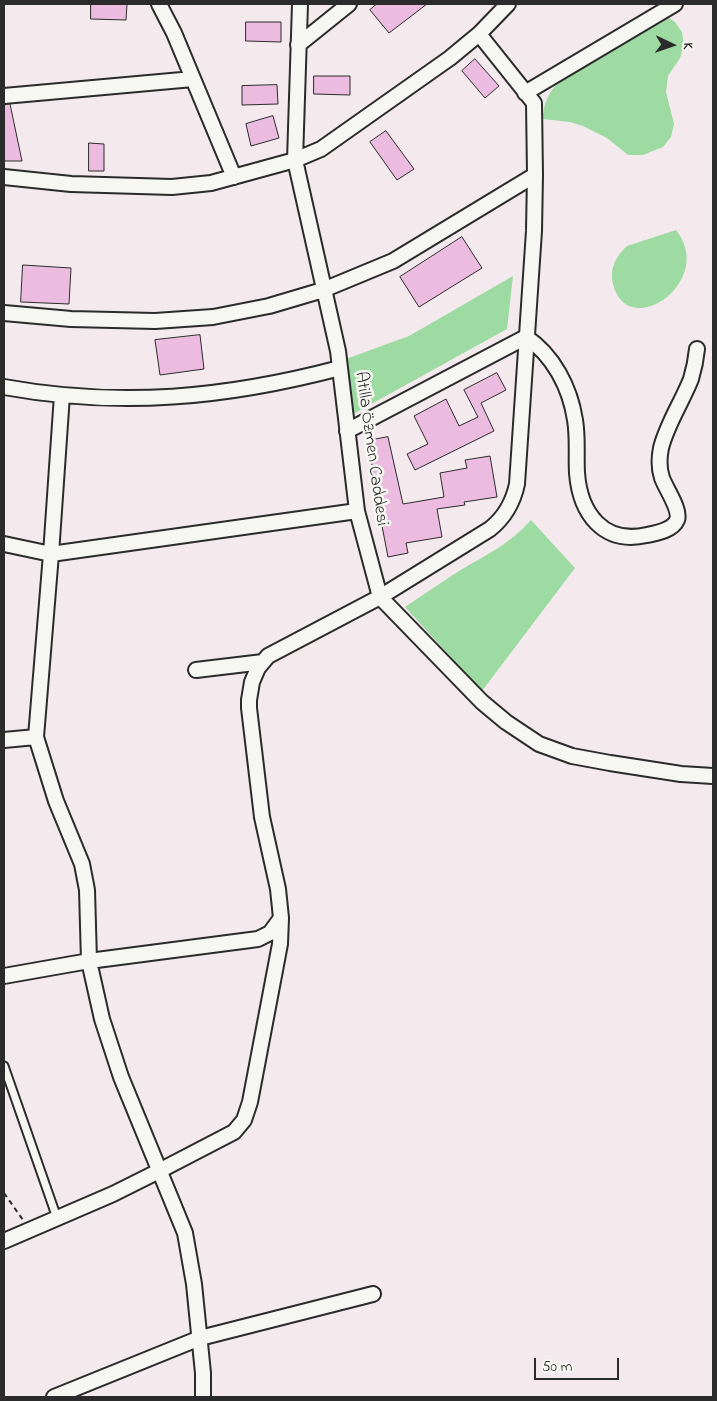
<!DOCTYPE html>
<html>
<head>
<meta charset="utf-8">
<style>
  body { margin:0 }
  #map { position:relative; width:717px; height:1401px; overflow:hidden; background:#f4eaee; font-family:"Indie Flower",sans-serif }
  canvas { display:block }
  .frame { position:absolute; inset:0; border:5px solid #2b2b2b; pointer-events:none }
  .north { position:absolute; left:647px; top:20px; width:50px; height:50px; -webkit-text-stroke:4px #f6f6f2; paint-order:stroke; rotate:93deg; font-size:14px; font-weight:700; line-height:20px; text-align:center; color:#2b2b2b }
  .north::after { content:''; display:block; margin:auto; width:18px; height:22px; background:#2b2b2b; clip-path:polygon(50% 0,100% 100%,50% 72%,0 100%) }
  .scale { position:absolute; left:534px; top:1358px; width:85px; height:22px; box-sizing:border-box; border:2px solid #2b2b2b; border-top:0; padding-left:6px; font-size:15px; line-height:18px; white-space:nowrap; color:#2b2b2b; -webkit-text-stroke:4px #f6f6f2; paint-order:stroke }
</style>
</head>
<body>
<div id="map">
<canvas width="717" height="1401"></canvas>
<div class="frame"></div>
<div class="north">K</div>
<div class="scale">50 m</div>
</div>
<script>
const c = document.querySelector('canvas').getContext('2d');
c.lineJoin = 'round';
function fill(path, color) { c.fillStyle = color; c.fill(path, 'evenodd'); }
function strokePath(path, color, width, dash) { c.strokeStyle = color; c.lineWidth = width; c.lineCap = dash ? 'butt' : 'round'; c.setLineDash(dash || []); c.stroke(path); }
function label(font, color, halo, rows, align = 'center') {
  c.font = font + ' "Indie Flower",sans-serif'; c.lineWidth = 5; c.setLineDash([]); c.textBaseline = 'middle'; c.strokeStyle = halo; c.fillStyle = color; for (const [text, x, y, turn = 0] of rows) {
    c.save(); c.translate(x, y); c.rotate((+turn || 0) * Math.PI / 180); c.textAlign = isNaN(turn) ? turn : align; if (halo) c.strokeText(text, 0, 0); c.fillText(text, 0, 0); c.restore();
  }
}
const green = new Path2D(`
  M669,18l6,4 7,10 2,13 -4,13 -12,18 -2,16 8,32 -3,13 -8,10 -20,8h-15l-21,-17 -24,-12 -13,-4 -27,-3c0,-16 6,-28 18,-39z
  M676,230c41,51 -48,113 -63,54 -4,-15 3,-28 14,-38z
  M513,276l-6,53 -161,89 -3,-58 66,-24z
  M531,520l44,48 -93,123 -77,-84c21,-14 42,-29 64,-42 25,-14 43,-24 62,-45z`);
const building = new Path2D(`
  M91,4h36l-1,16 -35,-1z
  M377,4h50l-38,29 -19,-23z
  M246,22h35v20l-35,-1z
  M475,59l24,27 -14,12 -23,-27z
  M314,76h36v19l-36,-1z
  M277,85l1,19 -36,1v-19z
  M10,104l12,57h-18v-56z
  M273,116l6,22 -28,8 -5,-22z
  M386,131l28,38 -17,11 -27,-38z
  M89,143l15,1v27h-15z
  M462,237l20,31 -63,39 -19,-30z
  M23,265l48,3 -2,36 -48,-2z
  M200,335l4,34 -44,6 -5,-35z
  M497,373l9,17 -25,13 13,28 -79,39 -8,-16 21,-10 -14,-28 32,-17 13,27 19,-9 -14,-27z
  M388,437l15,67 41,-7 -4,-24 27,-5 -2,-8 25,-4 7,41 -33,5 1,3 -28,4 5,28 -36,6 2,10 -20,4 -6,-31h3l-18,-85z`);
const path = new Path2D(`
  M4,1193l19,27`);
const lane = new Path2D(`
  M4,1066l53,152`);
const street = new Path2D(`
  M159,4l15,29 60,144
  M300,4l-5,156 43,191 19,160 23,86 102,105 24,20 33,22 33,12 38,7 71,11 32,2
  M298,45l51,-41
  M525,93l150,-89
  M4,96l189,-17
  M4,177l67,7 101,3 39,-4 84,-23 26,-11 129,-91 29,-24 29,-30
  M4,313l67,6 84,2 58,-4 56,-11 54,-16 70,-29 142,-86
  M4,387c116,21 222,11 336,-19
  M62,395l-11,159 -15,183 20,64 26,63 5,26 2,71 13,58 19,58 64,156 9,51 9,89v24
  M347,431l179,-94c27,18 44,50 49,83 3,17 1,35 2,53 3,40 26,72 70,62 10,-2 26,-5 30,-15 4,-10 -11,-31 -15,-42 -3,-9 -3,-20 -1,-30 6,-24 21,-46 30,-69 3,-10 5,-20 6,-30
  M4,544l47,10 306,-43
  M196,670l67,-8
  M4,740l32,-3
  M4,976l85,-15 169,-22 12,-6 11,-15
  M4,1241l109,-47 46,-23 75,-39 10,-12 6,-18 30,-158 1,-26 -3,-29 -16,-72 -13,-109v-8l3,-18 6,-14 10,-12 112,-59 110,-68c15,-12 23,-26 27,-45l17,-253 1,-56 -1,-72 -55,-69
  M54,1397l146,-59 173,-44`);
const streetNames = [
  ["Atilla Özmen Caddesi",370,449,82]
];
fill(green, '#9edba2');
fill(building, '#ebbcdf');
strokePath(building, '#2b2b2b', 1);
strokePath(lane, '#2b2b2b', 11);
strokePath(street, '#2b2b2b', 18);
strokePath(path, '#2b2b2b', 2, [5, 4]);
strokePath(lane, '#f6f6f2', 7);
strokePath(street, '#f6f6f2', 14);
label('18px', '#2b2b2b', '#f6f6f2', streetNames);
</script>
</body>
</html>
